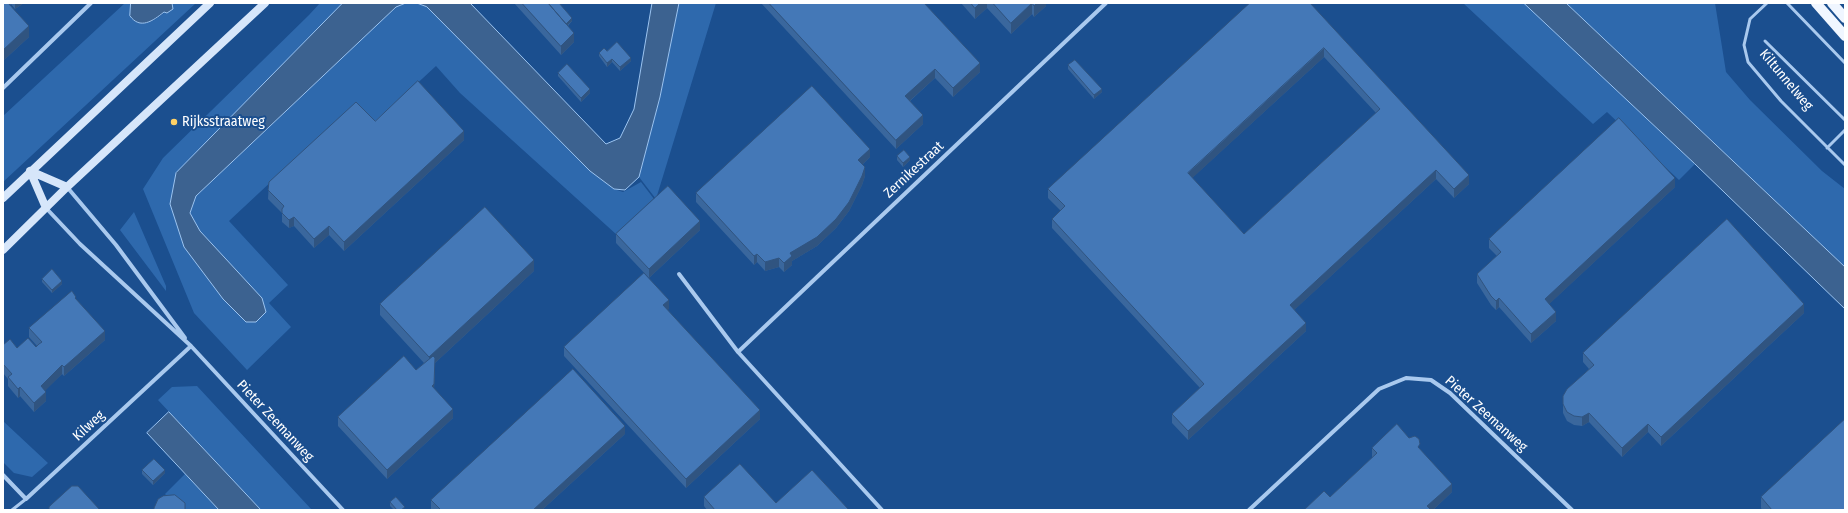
<!DOCTYPE html>
<html>
<head>
<meta charset="utf-8">
<style>
  body { margin:0 }
  #map { position:relative; width:1848px; height:513px; overflow:hidden; background:#1b4f8f; font-family:"Fira Sans Condensed",sans-serif }
  canvas { display:block }
  .frame { position:absolute; inset:0; border:4px solid #fff; pointer-events:none }
</style>
</head>
<body>
<div id="map">
<canvas width="1848" height="513"></canvas>
<div class="frame"></div>
</div>
<script>
const c = document.querySelector('canvas').getContext('2d');
c.lineJoin = 'round';
function fill(path, color) { c.fillStyle = color; c.fill(path, 'evenodd'); }
function strokePath(path, color, width, dash) { c.strokeStyle = color; c.lineWidth = width; c.lineCap = dash ? 'butt' : 'round'; c.setLineDash(dash || []); c.stroke(path); }
function label(font, color, halo, rows, align = 'center') {
  c.font = font + ' "Fira Sans Condensed",sans-serif'; c.lineWidth = 4; c.setLineDash([]); c.textBaseline = 'middle'; c.strokeStyle = halo; c.fillStyle = color; for (const [text, x, y, turn = 0] of rows) {
    c.save(); c.translate(x, y); c.rotate((+turn || 0) * Math.PI / 180); c.textAlign = isNaN(turn) ? turn : align; if (halo) c.strokeText(text, 0, 0); c.fillText(text, 0, 0); c.restore();
  }
}
const green = new Path2D(`
  M125,3h6l-1,7 3,10c15,10 28,-5 40,-15l-1,-2h24l-193,179v-66z
  M320,3h23l-167,170 8,74 39,52 23,23 16,-24 -62,-67 -10,-18 6,-17 200,-189c12,-5 19,-5 31,0l187,182 9,3 18,-10 13,17 -37,36 -157,-142 -24,-27 -66,61 -20,-19 -121,113 59,64 -19,18 22,24 -44,43 -53,-57 -51,-124 20,-31 146,-143z
  M679,3h37l-60,196 -17,-22 21,-80z
  M1463,3h61l171,161 -16,16 -72,-68 -14,12z
  M1566,3h149l11,69 24,28 72,71 23,18v78z
  M134,212l32,74v5l-46,-61z
  M197,386l115,124h-51l-103,-110 14,-13z
  M3,421l45,42 -16,14 -18,-4 -11,-11z
  M185,474l34,36h-39l-15,-16z`);
const water = new Path2D(`
  M131,3h41l1,6 -6,4 -3,-1c-11,9 -24,18 -34,4z
  M343,3h63l-10,4 -200,189 -6,17 10,18 62,67 4,14 -10,10h-10l-23,-23 -39,-52 -14,-43 6,-31z
  M417,3h53l136,141 14,-6 14,-29 18,-106h27l-19,94 -21,80 -14,13 -11,-1 -24,-18 -163,-164z
  M1524,3h42l279,264v42l-150,-145z
  M169,412l92,98h-42l-72,-77z`);
const lane = new Path2D(`
  M1767,3l-17,16 -6,26 4,17 33,39 64,64
  M1787,3l58,60
  M1765,41l80,79
  M1827,148l18,-18
  M12,510l14,-11`);
const street = new Path2D(`
  M3,88l88,-85
  M67,187l49,58 69,93
  M46,208l34,36 111,102 152,164
  M679,274l59,78 144,158
  M738,352l368,-349
  M3,475l23,24 165,-153
  M1249,510l130,-121 27,-11 25,2 19,13 122,117`);
const secondary = new Path2D(`
  M30,171l37,16
  M30,171l16,37
  M3,198l207,-195
  M3,250l64,-63 198,-184`);
const primary = new Path2D(`
  M1816,3l29,33
  M1832,3l13,15`);
const wall = new Path2D(`
  M3,3h21l-9,6 -4,-5 -1,1 19,32 -26,24z
  M514,3h45l13,18 -4,5 6,16 -13,13z
  M761,3h163l56,69 -27,25 -18,-19 -25,23 13,23 -27,25z
  M961,3h85v3l-12,11 -2,-3 -21,20 -24,-26 -12,11z
  M1310,3l159,181 -15,14 -18,-19 -142,131 12,21 -118,109 -16,-17v-9l28,-26 -148,-160v-9l9,-8 -13,-13v-9zM1324,57l52,56 -132,121 -52,-56z
  M607,51l24,10 -11,10 -8,-9 -5,5 -8,-11v-3z
  M1068,65l34,27 -8,7 -26,-30z
  M558,73l32,20 -9,9 -23,-26z
  M375,121l89,19 -120,111 -15,-16 -15,13 -20,-22 -5,2 -7,-6v-9l-14,-14 1,-17z
  M897,156l13,4 -7,7 -6,-7z
  M870,157l-7,7 2,12 -3,9 -13,26 -13,17 -19,18 -25,15v4l-8,7 -5,-5 -14,4 -8,-9 -3,3 -58,-63v-9z
  M1675,187l-126,117 7,17 -25,22 -32,-36 -3,3 -5,-5 -14,-22v-9l20,-18 -8,-8v-9z
  M700,230l-51,48 -33,-35v-9z
  M534,271l-99,92 -1,26 19,29 -66,61 -49,-53v-9l78,-47 8,-7 -44,-48v-11z
  M42,279l20,5 -10,9 -10,-11z
  M76,299l29,41 -41,36 -2,-2 -17,16 1,11 -12,11 -14,-16 -2,2 -10,-12v-7l-5,-6v-28l14,3 19,-1 1,-1 -8,-9v-9z
  M669,309l-2,1 93,109 -74,69 -122,-132v-9z
  M1804,313l-143,133 -13,-14 -26,25 -33,-35 -7,4 -8,-1 -7,-4 -4,-8v-17l26,-27 -6,-7v-9z
  M625,434l-83,76h-110l-1,-1v-9z
  M1409,438l11,11 32,43 -19,18h-129l26,-13 43,-40h-1v-9z
  M142,470l23,3 -12,12 -11,-11z
  M704,497l72,6 73,7h-142l-3,-4z
  M1761,497l84,13h-83l-1,-2z
  M390,502l15,8h-11l-4,-4z`);
const shadedWall = new Path2D(`
  M15,3h9l-9,6z
  M980,3h7v5l-12,11v-11z
  M1032,3v11l-21,20v-11z
  M1037,3h9v3l-12,11v-11z
  M572,18v3l-9,8v-3z
  M29,26v11l-26,24v-11z
  M574,33v9l-13,13v-9z
  M1324,48v9l-136,125v-9z
  M631,58v3l-11,10v-4z
  M612,59v3l-5,5v-4z
  M980,63v9l-27,25v-9z
  M935,69v9l-30,27v-9z
  M590,89v4l-9,9v-4z
  M1102,89v3l-8,7v-4z
  M923,115v9l-27,25v-9z
  M464,131v9l-120,111v-9z
  M870,149v8l-12,12v-9z
  M910,157v3l-7,7v-4z
  M865,167v9l-3,9 -13,26 -13,17 -19,18 -25,15v4l-8,7v-9l6,-10z
  M1436,170v9l-146,135v-9z
  M1469,175v9l-15,14v-9z
  M1675,178v9l-130,121v-9z
  M294,217v9l-5,2v-8z
  M700,221v9l-51,48v-9z
  M329,226v9l-15,13v-9z
  M757,254v8l-3,3v-9z
  M779,258v9l-14,4v-9z
  M534,260v11l-99,92 -1,30 -2,2 -3,-27v-11z
  M62,281v3l-10,9v-3z
  M1499,298v9l-3,3v-9z
  M669,300v9l-6,5v-9z
  M1804,304v9l-143,133v-9z
  M1556,312v9l-25,22v-9z
  M1306,323v8l-118,109v-9z
  M105,331v9l-41,36v-9z
  M62,365v9l-21,21v-9z
  M20,387v9l-2,2v-9z
  M46,392v9l-12,11v-9z
  M453,409v9l-66,61v-9z
  M760,410v9l-74,69v-9z
  M1589,413v9l-7,4v-9z
  M1648,424v8l-26,25v-9z
  M625,426v8l-83,76h-9z
  M165,470v3l-12,12v-4z
  M1452,484v8l-19,18h-6v-4z`);
const building = new Path2D(`
  M3,3h5l21,23 -26,24z
  M522,3h26l26,30 -13,13z
  M550,3h9l13,15 -6,6 -17,-20z
  M769,3h155l56,60 -27,25 -18,-19 -30,27 18,19 -27,25z
  M971,3h9l-5,5z
  M993,3h44l-3,3 -2,-3 -21,20z
  M1250,3h60l159,172 -15,14 -18,-19 -146,135 16,18 -118,108 -16,-17 32,-30 -152,-165 13,-13 -17,-17zM1324,48l56,61 -136,125 -56,-61z
  M617,42l14,16 -11,9 -8,-8 -5,4 -8,-10 5,-5 3,3z
  M1075,60l27,29 -8,6 -26,-30z
  M567,64l23,25 -9,9 -23,-25z
  M418,81l46,50 -120,111 -15,-16 -15,13 -20,-22 -5,3 -7,-7v-4l2,-3 -16,-16 1,-8 87,-80 19,19z
  M812,86l58,63 -12,11 7,7 -3,9 -13,26 -13,17 -19,18 -27,16 2,3 -8,7 -5,-5 -14,4 -8,-8 -3,2 -58,-63z
  M1619,118l56,60 -130,121 11,13 -25,22 -32,-36 -3,3 -5,-5 -14,-22 24,-22 -12,-13z
  M904,150l6,7 -7,6 -6,-7z
  M668,186l32,35 -51,48 -33,-35z
  M485,207l49,53 -105,97 -49,-53z
  M1727,219l77,85 -143,133 -13,-13 -26,24 -33,-35 -7,4 -8,-1 -7,-4 -4,-8v-8l4,-7 27,-24 -11,-12z
  M52,269l10,12 -10,9 -10,-11z
  M644,273l25,27 -6,5 97,105 -74,69 -122,-132z
  M72,291l4,6 -1,1 30,33 -41,36 -2,-2 -21,21 5,6 -12,11 -14,-16 -2,2 -10,-12 4,-3 -9,-10v-19l7,-6 7,9 11,-10 8,9 3,-3 3,-2 -13,-14z
  M404,356l12,14 17,-14 2,2 -1,26 -2,2 21,23 -66,61 -49,-53z
  M573,369l52,57 -92,84h-92l-10,-10z
  M1845,419v91h-73l-11,-13z
  M1397,424l12,14 6,-2 4,3 1,5 -2,3 34,37 -25,22 4,4h-127l20,-19 6,6 47,-44 -5,-5z
  M154,459l11,11 -12,11 -11,-11z
  M740,464l36,39 36,-33 37,40h-134l-11,-13z
  M72,486h6l22,24h-51v-3z
  M175,495l10,8v7h-31v-2l4,-9 5,-3z
  M396,497l9,10 -4,3h-4l-7,-8z`);
const markers = [
  [174,122,4,"#ffd166"]
];
const streetNames = [
  ["Kiltunnelweg",1786,80,50],
  ["Zernikestraat",914,170,-43],
  ["Pieter Zeemanweg",1486,414,42],
  ["Pieter Zeemanweg",275,421,47],
  ["Kilweg",89,426,-43]
];
const poiNames = [
  ["Rijksstraatweg",182,122]
];
fill(green, '#2e69ad');
fill(water, '#3c6290');
strokePath(water, '#9cc4f0', 1);
strokePath(lane, '#a9c9ee', 3);
strokePath(street, '#a9c9ee', 4);
strokePath(secondary, '#d6e6fa', 8);
strokePath(primary, '#f0f6ff', 10);
fill(wall, '#3a679d');
fill(shadedWall, '#305480');
fill(building, '#4478b7');
strokePath(building, '#305480', 1);
for (const [x, y, r, color] of markers) { const dot = new Path2D(); dot.arc(x, y, r, 0, 2 * Math.PI); c.fillStyle = color; c.fill(dot); strokePath(dot, '#1b4f8f', 1.5); }
label('14px', '#fff', '#1b4f8f', streetNames);
label('14px', '#fff', '#1b4f8f', poiNames, 'left');
</script>
</body>
</html>
